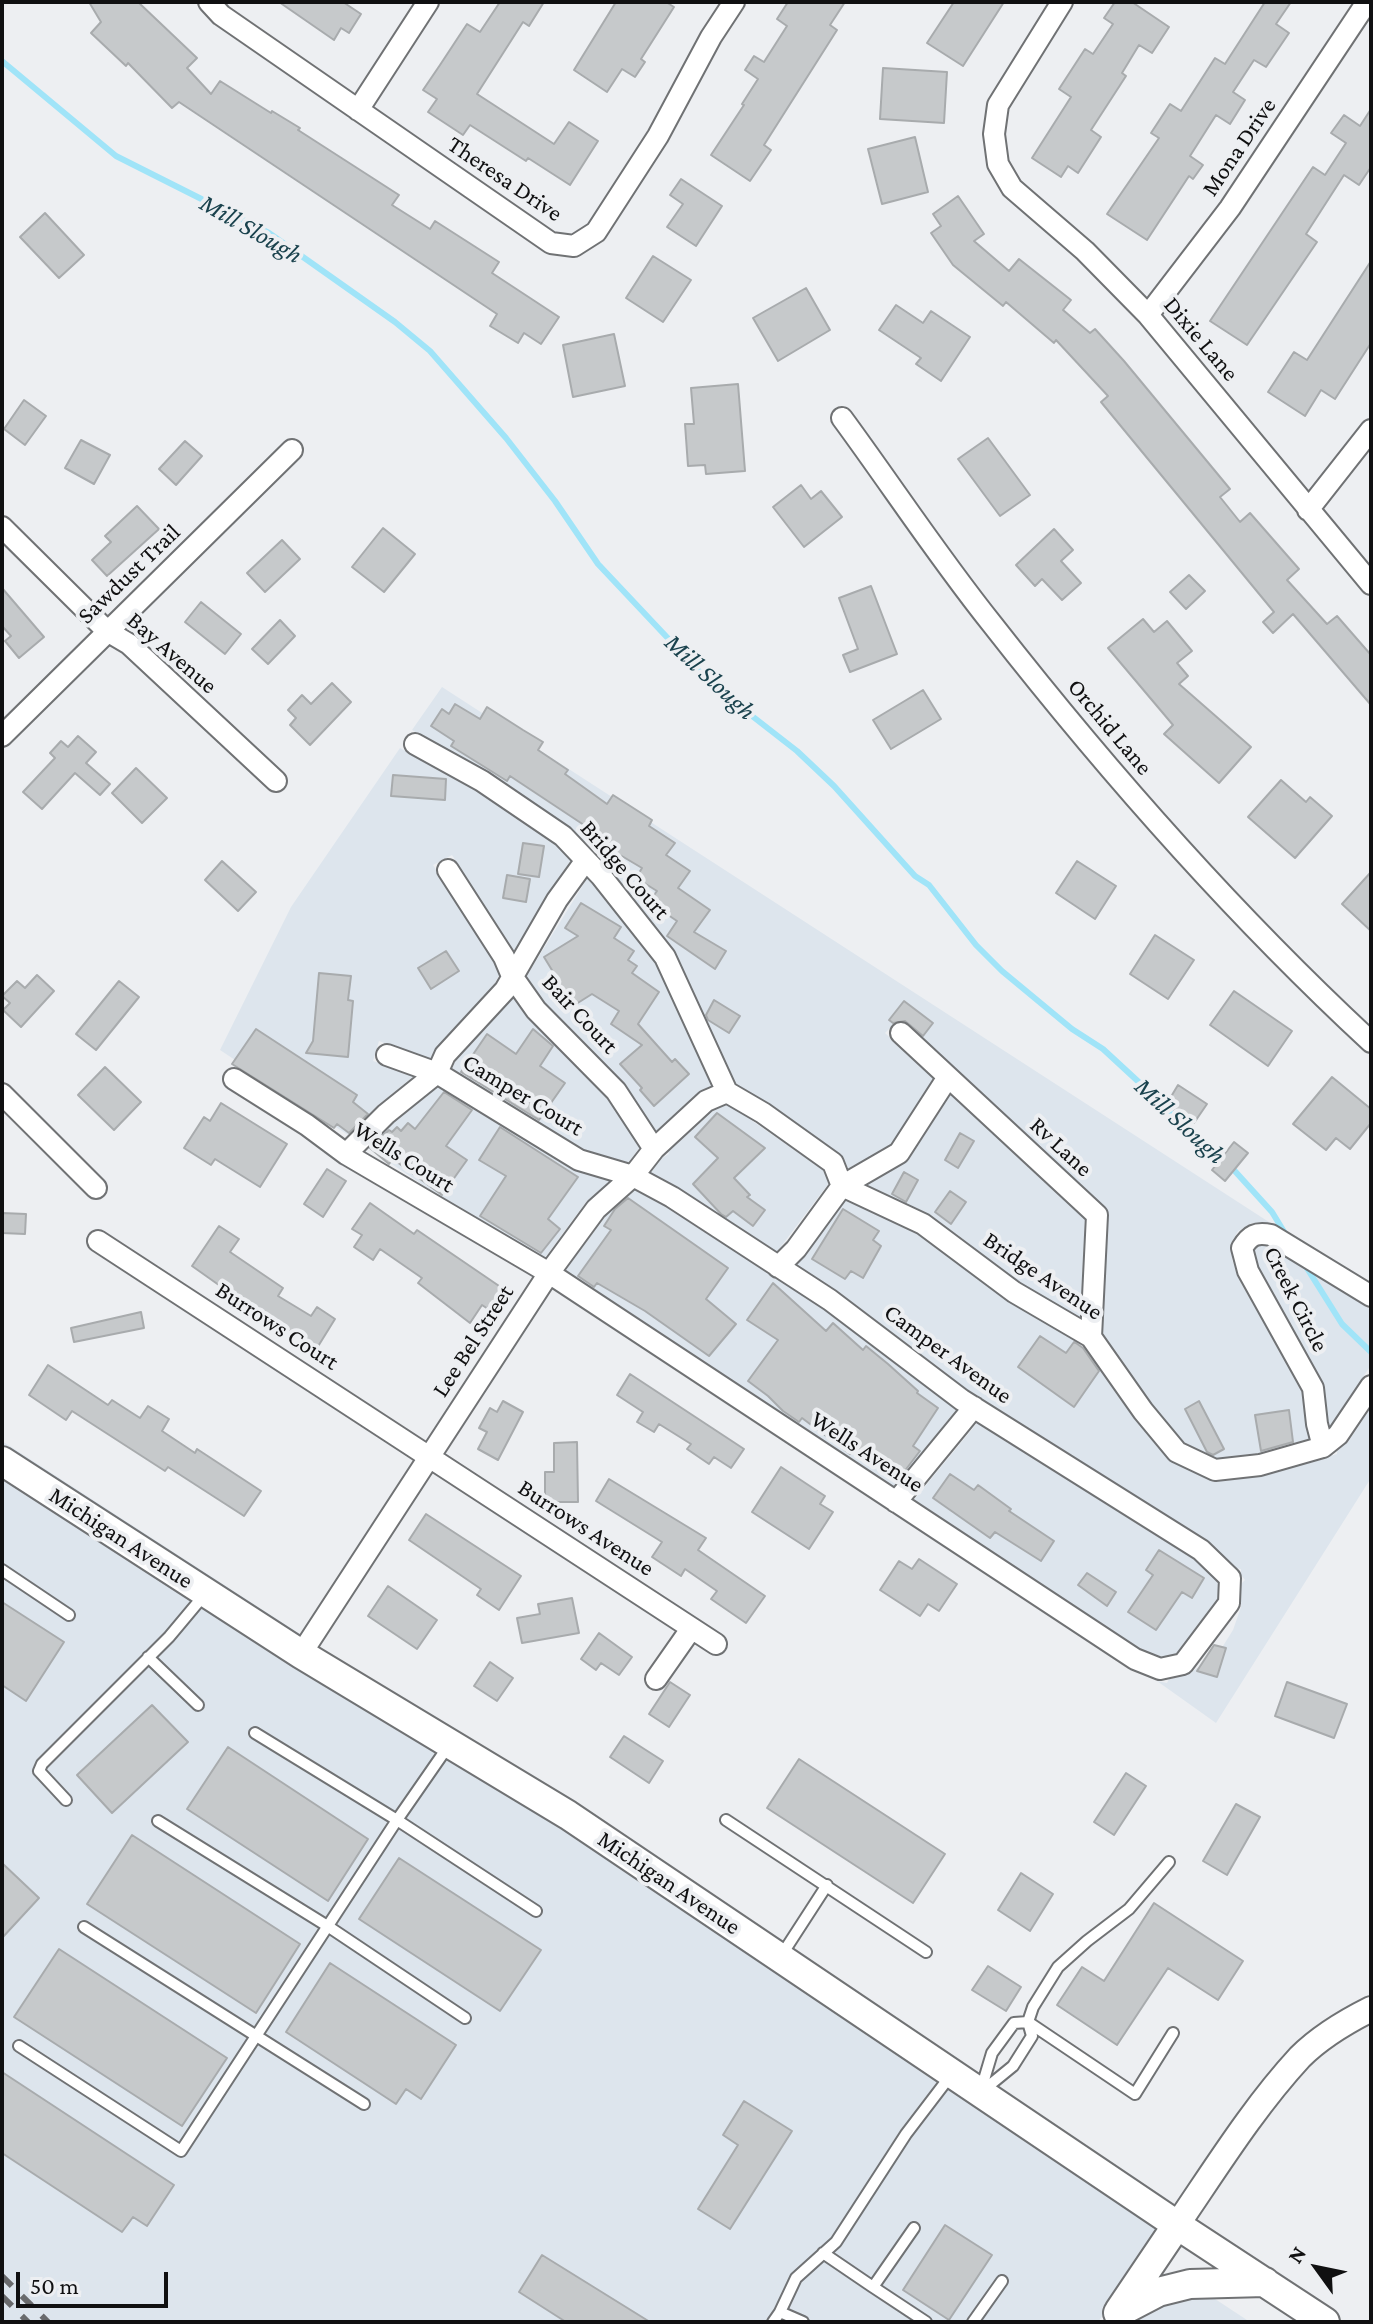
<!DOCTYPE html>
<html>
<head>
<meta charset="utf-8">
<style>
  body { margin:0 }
  #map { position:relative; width:1373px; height:2324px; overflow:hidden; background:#edeff2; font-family:"Crimson Pro",serif }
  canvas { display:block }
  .frame { position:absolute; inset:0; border:4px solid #101011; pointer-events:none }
  .north { position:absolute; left:1277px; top:2228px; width:80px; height:80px; -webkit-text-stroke:6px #edeff2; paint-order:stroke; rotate:303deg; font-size:22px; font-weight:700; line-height:32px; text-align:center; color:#101011 }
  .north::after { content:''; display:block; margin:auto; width:28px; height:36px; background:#101011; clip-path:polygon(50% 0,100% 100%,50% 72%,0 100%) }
  .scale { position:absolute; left:16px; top:2272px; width:152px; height:36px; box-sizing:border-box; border:4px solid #101011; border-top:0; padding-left:10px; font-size:24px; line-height:28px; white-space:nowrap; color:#101011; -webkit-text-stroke:6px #edeff2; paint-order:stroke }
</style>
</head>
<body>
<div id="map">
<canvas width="1373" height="2324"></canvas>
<div class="frame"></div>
<div class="north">N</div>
<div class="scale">50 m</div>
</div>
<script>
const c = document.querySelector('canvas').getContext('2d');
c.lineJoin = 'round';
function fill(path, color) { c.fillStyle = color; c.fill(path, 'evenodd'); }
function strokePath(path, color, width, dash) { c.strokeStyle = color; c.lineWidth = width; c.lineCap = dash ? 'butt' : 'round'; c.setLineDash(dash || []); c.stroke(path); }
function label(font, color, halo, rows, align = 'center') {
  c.font = font + ' "Crimson Pro",serif'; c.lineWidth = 8; c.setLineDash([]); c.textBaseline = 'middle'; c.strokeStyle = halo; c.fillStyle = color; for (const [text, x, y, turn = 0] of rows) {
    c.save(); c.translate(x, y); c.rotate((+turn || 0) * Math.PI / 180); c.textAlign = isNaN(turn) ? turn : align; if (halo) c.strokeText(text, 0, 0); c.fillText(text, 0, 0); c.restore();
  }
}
const built = new Path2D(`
  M442,687l830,537 -20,-1 -14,8 -6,11v18l10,25 60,104 7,50 -53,15 -40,5 -32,-15 -32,-38 -50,-71 6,-118 -4,-9 -204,-190 -15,15 49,45 -43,67 -44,24 -9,-14 -69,-50 -33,-20 -62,-134 -74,-91 1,-3 -32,-30 -57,-39 -100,-58z
  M400,748l76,42 80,53 16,16 -24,35 -34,58 -62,-97 -19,10 61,95 5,15 -4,8 -59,65 -6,12 -51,-19 -6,20 41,15 -36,29 -30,30 -128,-85 71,-143z
  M588,877l67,85 58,124 -16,7 -42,39 -31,-48 -80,-81 -18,-26z
  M514,997l13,18 81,82 32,50 -12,16 -45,-13 -132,-80 4,-8z
  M438,1087l135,82 37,12 -24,21 -42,57 -91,-54 -85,-57 26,-26z
  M951,1094l134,124 -5,101 -60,-36 -91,-67 -64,-31 44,-26z
  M728,1104l95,66 6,13 -53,70 -126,-79 12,-16 7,-4 -1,-2 45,-41z
  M635,1190l31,17 158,102 133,100 -64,79 -328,-217 40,-54z
  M846,1199l71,34 91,67 71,42v4l6,1 49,70 35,41 42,22 53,-5 73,-21v-3l11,-9 23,-35v71l-155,245 -59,-42 10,2 2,-4 21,-6 28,-19 15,-24 8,-23v-23l4,-4 -4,-5v-6l-7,-1 -28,-27 -238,-150 -131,-99 -41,-26z
  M1261,1244l36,18 74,48v55l-42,63 -6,-45 -69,-124 -1,-7z
  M978,1422l217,137 23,23v18l-5,18 -14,21 -22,15 -18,4 -19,-9 -227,-148z
  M2,1441l298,193 -3,5 -295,-190z
  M2,1473l561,351 598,403 -52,77 -7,4 3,4 -7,10h-1096z
  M1206,2293l44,29h-124l37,-20z`);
const stream = new Path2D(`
  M2,61l114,95 153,77 126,89 35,29 76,87 49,63 43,63 113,120 86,67 37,35 81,90 14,9 47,60 26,26 70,58 31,20 130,120 39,43 14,23
  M1305,1265l37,59 29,28`);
const building = new Path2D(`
  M89,2h49l59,56 -10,10 24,26 9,-13 51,32 1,-2 28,17 -2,2 101,65 -7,10 38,24 5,-8 64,41 -7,11 67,44 -18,27 -17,-11 -6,10 -28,-17 7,-12 -318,-212 -7,6 -44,-45 -2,3 -35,-33 10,-11z
  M279,2h64l18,12 -12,19 -8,-5 -7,12z
  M500,2h44l-15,24 -6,-4 -46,72 77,50 15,-22 29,19 -28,44 -42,-27 -2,3 -56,-36 -7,10 -35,-23 9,-13 -14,-9 17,-25 27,-41 13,8z
  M616,2h50l8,5 -33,52 4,3 -10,15 -13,-8 -15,23 -33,-22z
  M788,2h57l-15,23 7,5 -73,115 7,5 -21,31 -39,-26 33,-50 -2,-1 16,-25 -13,-9 9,-14 10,6 23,-36 -10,-7z
  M954,2h50l-41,64 -36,-23z
  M1115,2h17l37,25 -17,26 -13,-8 -17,28 4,3 -35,54 10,7 -23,36 -10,-7 -7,11 -29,-19 39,-61 -12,-8 26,-40 8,5 20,-30 -9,-6z
  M1265,2h26l-15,22 13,9 -23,34 -12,-7 -21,32 12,8 -15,24 -14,-9 -26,41 13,9 -10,14 -4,-3 -42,64 -40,-26 52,-76 -8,-5 19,-29 11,7 34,-53 10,6z
  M883,68l64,4 -3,51 -64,-4z
  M1371,109v58l-12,18 -15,-10 -38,59 11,8 -70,103 -37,-24 103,-154 12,8 21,-32 -15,-10 13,-18 16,11z
  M915,137l13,55 -46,12 -14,-55z
  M681,179l41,27 -26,40 -29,-19 16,-23 -13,-9z
  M958,196l26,38 -10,7 35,30 10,-12 52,41 -8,10 27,23 5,-4 29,32 106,128 -10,8 20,25 10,-9 49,56 -12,11 40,44 10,-8 34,39v50l-78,-91 -20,19 -10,-11 11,-10 -173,-210 7,-6 -52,-56 -2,3 -48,-41 -3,4 -50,-41 -22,-32 10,-7 -8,-12z
  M45,213l39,42 -25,23 -39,-41z
  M653,256l38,24 -28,42 -37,-24z
  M1371,261v82l-36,56 -14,-9 -16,26 -37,-24 26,-40 13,8z
  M806,288l24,42 -52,31 -25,-43z
  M896,305l27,18 8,-12 39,26 -29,44 -25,-17 5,-6 -42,-28z
  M614,334l11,52 -52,11 -10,-52z
  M738,384l7,87 -39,3 -1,-9 -17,1 -3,-42h9l-3,-36z
  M24,400l22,16 -21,29 -21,-16z
  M988,438l42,57 -30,21 -42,-57z
  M81,440l29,15 -16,29 -29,-16z
  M185,441l17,15 -26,29 -17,-16z
  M801,485l10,14 10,-8 21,26 -38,30 -31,-40z
  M137,506l22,23 -52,47 -15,-16 19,-18 -6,-6z
  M383,528l32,26 -31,38 -32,-25z
  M1054,529l19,21 -12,11 20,22 -19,17 -20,-21 -7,7 -19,-21z
  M282,540l18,19 -35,33 -18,-19z
  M1189,575l16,16 -19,18 -16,-17z
  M871,586l26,68 -47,18 -7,-17 15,-6 -19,-51z
  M2,588l42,49 -25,21 -14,-17 6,-5 -9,-10z
  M201,602l40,32 -16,20 -40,-32z
  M1143,619l11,13 13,-11 25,30 -15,12 11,13 -9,8 72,63 -32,36 -55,-49 9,-9 -65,-77z
  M280,620l15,16 -27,28 -16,-15z
  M332,683l19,19 -41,43 -20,-20 6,-7 -8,-8 14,-15 9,9z
  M923,690l18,29 -50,30 -18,-29z
  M455,704l25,15 7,-12 36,23 20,12 -5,8 30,20 -3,4 42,30 6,-9 39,25 -3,6 26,17 -9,12 24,16 -12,17 32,22 -16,22 32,19 -11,18 -48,-33 10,-15 -28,-19 8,-11 -21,-13 6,-10 -27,-16 1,-2 -28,-19 2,-2 -80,-53 -3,5 -56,-35 3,-5 -23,-15 11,-17 7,5z
  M78,736l18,16 -10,11 24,21 -10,11 -25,-22 -33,36 -19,-17 32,-34 -5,-5 11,-12 7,6z
  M136,768l31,30 -25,25 -30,-30z
  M393,775l53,4 -1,21 -54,-4z
  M1281,780l25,22 4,-5 22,19 -37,42 -47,-41z
  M523,843l21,3 -5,31 -21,-3z
  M222,861l34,31 -18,19 -33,-31z
  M1077,861l39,25 -21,33 -39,-26z
  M1371,872v59l-29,-27z
  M507,875l23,4 -4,23 -23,-4z
  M581,903l40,24 -7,11 20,13 -6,9 9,6 -5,7 27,19 -21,32 34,38 3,-3 14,15 -35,32 -14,-16 2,-2 -22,-24 22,-19 -31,-21 8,-13 -27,-17 -27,17 -16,-25 9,-6 -14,-23 34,-21 -13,-8z
  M1155,935l39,25 -26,39 -38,-25z
  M446,951l13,20 -28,18 -13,-21z
  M319,973l32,3 -3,24 5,1 -5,56 -42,-4 7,-12z
  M37,975l17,16 -33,36 -18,-17 7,-7 -8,-7 15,-15 8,7z
  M119,981l20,16 -43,53 -20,-16z
  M1234,991l58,40 -24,35 -58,-41z
  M714,1000l26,16 -11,17 -21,-13 -2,-5z
  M904,1001l29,22 -10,13 -18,-15 -12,2 -4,-3z
  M256,1029l101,66 -4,7 15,12 -19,19 -12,-9 -3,4 -102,-64z
  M533,1029l20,17 -13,20 25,17 -26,37 -78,-48 26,-38 29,20z
  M105,1067l36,35 -27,28 -36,-35z
  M1332,1077l39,32v14l-21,26 -14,-11 -10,12 -33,-26z
  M1178,1085l29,19 -13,19 -28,-18z
  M444,1092l28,18 -26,36 21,14 -25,35 -49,-36 -4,5 -19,-16 19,-18 3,2 5,-5 4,4 7,-8 7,6z
  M221,1103l66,41 -27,43 -45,-28 -4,6 -27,-17 20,-31 6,4z
  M717,1113l48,35 -31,30 16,17 -3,2 18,13 -12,16 -20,-15 -7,6 -5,-3 -28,-30 25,-26 -23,-21z
  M500,1127l78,50 -30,42 12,10 -19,24 -61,-37 26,-40 -27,-16z
  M960,1133l14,8 -16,27 -13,-8z
  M1234,1142l14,11 -23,28 -13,-11z
  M327,1169l19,12 -23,36 -19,-13z
  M904,1172l14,8 -12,22 -14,-8z
  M950,1191l16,11 -15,22 -16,-12z
  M628,1198l100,70 -22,31 30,25 -27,32 -64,-45 -48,-28 -3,4 -16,-11 33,-46 -7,-4 11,-17z
  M370,1203l44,31 3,-4 88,60 -14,21 -9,-6 -12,18 -52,-40 4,-5 -42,-29 -7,11 -19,-13 8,-12 -10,-6z
  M843,1209l36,22 -6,9 8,6 -18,32 -12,-7 -6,8 -33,-20z
  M2,1213l24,1 -1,20 -23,-1z
  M219,1226l20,13 -9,13 53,36 -5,8 33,20 6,-9 18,12 -18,29 -52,-33 -1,2 -72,-51z
  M773,1283l53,48 7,-8 30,27 3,-4 22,18 30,27 -1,2 21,15 -25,38 7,5 -23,30 -42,-32 -5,5 -48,-36 -3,4 -16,-11 -15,-15 -20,-15 30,-41 -31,-20z
  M141,1312l3,16 -70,14 -3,-14z
  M1040,1336l26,17 8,-11 2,1 7,5 16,23 -25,36 -56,-40z
  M48,1365l60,40 4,-5 28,18 8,-12 21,13 -7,12 33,22 2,-4 64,42 -17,25 -76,-49 -3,4 -93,-60 -6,9 -37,-25z
  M630,1374l114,75 -13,19 -17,-11 -5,7 -22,-15 4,-5 -32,-20 -5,8 -17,-10 6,-10 -26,-17z
  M503,1401l20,11 -25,48 -20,-11 9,-17 -8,-4 11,-20 7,4z
  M1199,1401l25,48 -11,6 -6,-3 -22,-43z
  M1289,1410l4,32 -32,9 -6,-36z
  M577,1442l1,60h-33v-30h9v-29z
  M781,1467l44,29 -5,8 13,8 -24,37 -57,-37z
  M950,1474l24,16 4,-5 33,24 -2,2 45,30 -13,20 -46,-29 -5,6 -57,-40z
  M609,1479l97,59 -8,12 67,46 -19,27 -35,-24 6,-8 -32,-22 -4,7 -29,-19 10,-15 -66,-41z
  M426,1514l95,62 -22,34 -22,-15 4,-6 -72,-49z
  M1159,1550l45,28 -12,20 -10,-6 -26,38 -28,-18 25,-37 -7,-5z
  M919,1559l38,25 -18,27 -11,-7 -8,12 -40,-26 19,-29 13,8z
  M1087,1573l29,19 -9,14 -29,-21z
  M388,1586l49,34 -20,29 -49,-33z
  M572,1598l7,35 -57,10 -5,-25 23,-4 -2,-10z
  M2,1602l62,40 -38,59 -24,-16z
  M599,1633l33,24 -13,18 -18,-12 -5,7 -15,-11z
  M1214,1645l12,3 -9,29 -20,-6z
  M490,1662l23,16 -16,23 -23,-15z
  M670,1682l20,13 -21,32 -20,-13z
  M1287,1682l60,22 -13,34 -59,-22z
  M152,1705l36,37 -76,71 -35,-38z
  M624,1736l39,25 -14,22 -39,-26z
  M228,1747l140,92 -40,62 -141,-92z
  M799,1759l146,95 -32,49 -146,-95z
  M1126,1773l20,13 -32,49 -20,-13z
  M1236,1804l24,13 -33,58 -24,-14z
  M132,1835l168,109 -44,69 -169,-109z
  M399,1858l142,92 -41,61 -141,-92z
  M2,1863l37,35 -37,40z
  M1021,1873l32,21 -23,37 -32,-21z
  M1154,1903l89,58 -25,39 -50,-32 -51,77 -60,-40 25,-38 22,14z
  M59,1949l168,109 -45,68 -168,-109z
  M330,1963l126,82 -35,54 -15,-10 -10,15 -110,-72z
  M988,1966l33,21 -15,24 -34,-21z
  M2,2072l172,113 -27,41 -14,-9 -11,15 -120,-79z
  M744,2101l48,30 -62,98 -32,-20 40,-64 -15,-10z
  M945,2225l47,30 -43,65 -46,-30z
  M542,2255l50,31 58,36h-84l-47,-30z`);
const service = new Path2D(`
  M2,1570l67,45
  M148,1657l50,48
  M255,1733l142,87 52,-75
  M66,1800l-27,-29 3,-7 127,-127 36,-43
  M726,1820l200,132
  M158,1821l171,106 136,91
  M1169,1862l-40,47 -42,32 -29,26 -25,40 -5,15 107,72 38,-61
  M84,1927l280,177
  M781,1956l46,-71
  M1028,2022l4,14 -19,30 -33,27 12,-40 22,-30z
  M19,2046l162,105 216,-331 139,91
  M823,2253l50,34 41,-59
  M873,2287l53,35
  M773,2322l7,-10
  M803,2322l-23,-10 16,-34 40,-36 70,-108 45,-59
  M973,2322l29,-41`);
const minor = new Path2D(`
  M209,2l12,13 330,228 23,3 22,-14 62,-96 53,-99 23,-35
  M1062,2l-64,103 -4,29 4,30 14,24 73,63 63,64 223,269
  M358,110l70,-108
  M1148,315l82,-107 137,-206
  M842,418c50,68 97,140 150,206 115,147 242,291 379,418
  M1308,510l63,-80
  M2,527l105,104 22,13 147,137
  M2,736l290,-286
  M415,744l67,37 81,55 38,40 64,81 62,135
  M448,870l56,87 8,19 24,34 80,81 38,58
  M901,1033l196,182 -6,122
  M234,1079l73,46 39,29 203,119 586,386 25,10 23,-5 46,-61 1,-25 -29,-28 -239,-150 -132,-100 -158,-103 -39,-21 -54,-16 -142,-87 -50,-18
  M727,1092l36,21 70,50 9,23 81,38 91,68 77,45 52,74 34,41 38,18 45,-5 63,-18
  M2,1094l94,94
  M346,1154l40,-40 51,-41 8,-18 60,-65 52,-90 29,-40
  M98,1241l618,403
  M778,1267l18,-18 46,-63 57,-33 49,-76
  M1371,1296l-100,-61c-15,-3 -21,0 -29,13l6,23 65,117 4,36 6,23 15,-12 33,-49
  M896,1502l78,-95
  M301,1654l248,-381 47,-64 37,-33 21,-27 52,-48 21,-9
  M656,1679l35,-50`);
const tertiary = new Path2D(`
  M1177,2225c39,-57 76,-117 123,-168 19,-19 47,-36 71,-48`);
const secondary = new Path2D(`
  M2,1461l299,193 267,161 609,410 148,97
  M1119,2311l58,-86
  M1118,2313l40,-21 32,-8 75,-2`);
const rail = new Path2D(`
  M2,2276l46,46
  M2,2296l26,26`);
const streetNames = [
  ["Mona Drive",1239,147,-56],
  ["Theresa Drive",505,179,34],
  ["Dixie Lane",1201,339,50],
  ["Sawdust Trail",129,574,-44],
  ["Bay Avenue",172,653,41],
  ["Orchid Lane",1110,727,50],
  ["Bridge Court",625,870,49],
  ["Bair Court",580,1014,47],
  ["Camper Court",523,1095,31],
  ["Rv Lane",1061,1147,43],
  ["Wells Court",404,1157,32],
  ["Bridge Avenue",1043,1276,34],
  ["Creek Circle",1296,1299,63],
  ["Burrows Court",277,1326,33],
  ["Lee Bel Street",473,1341,-57],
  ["Camper Avenue",948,1354,36],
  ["Wells Avenue",867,1452,33],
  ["Burrows Avenue",586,1528,33],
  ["Michigan Avenue",121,1538,33],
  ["Michigan Avenue",669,1883,34]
];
const waterNames = [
  ["Mill Slough",251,229,30],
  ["Mill Slough",710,677,43],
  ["Mill Slough",1180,1121,43]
];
fill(built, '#dde5ed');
strokePath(stream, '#a0e4f8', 6);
fill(building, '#c6c9cb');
strokePath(building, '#a8abad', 2);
strokePath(service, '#707274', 14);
strokePath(minor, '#707274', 24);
strokePath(tertiary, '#707274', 28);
strokePath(secondary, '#707274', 32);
strokePath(service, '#fff', 10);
strokePath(minor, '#fff', 20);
strokePath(tertiary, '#fff', 24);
strokePath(secondary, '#fff', 28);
strokePath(rail, '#696a6c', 6, [14, 14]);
label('24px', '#101011', '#edeff2', streetNames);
label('italic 26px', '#1a424d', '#edeff2', waterNames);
</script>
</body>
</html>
